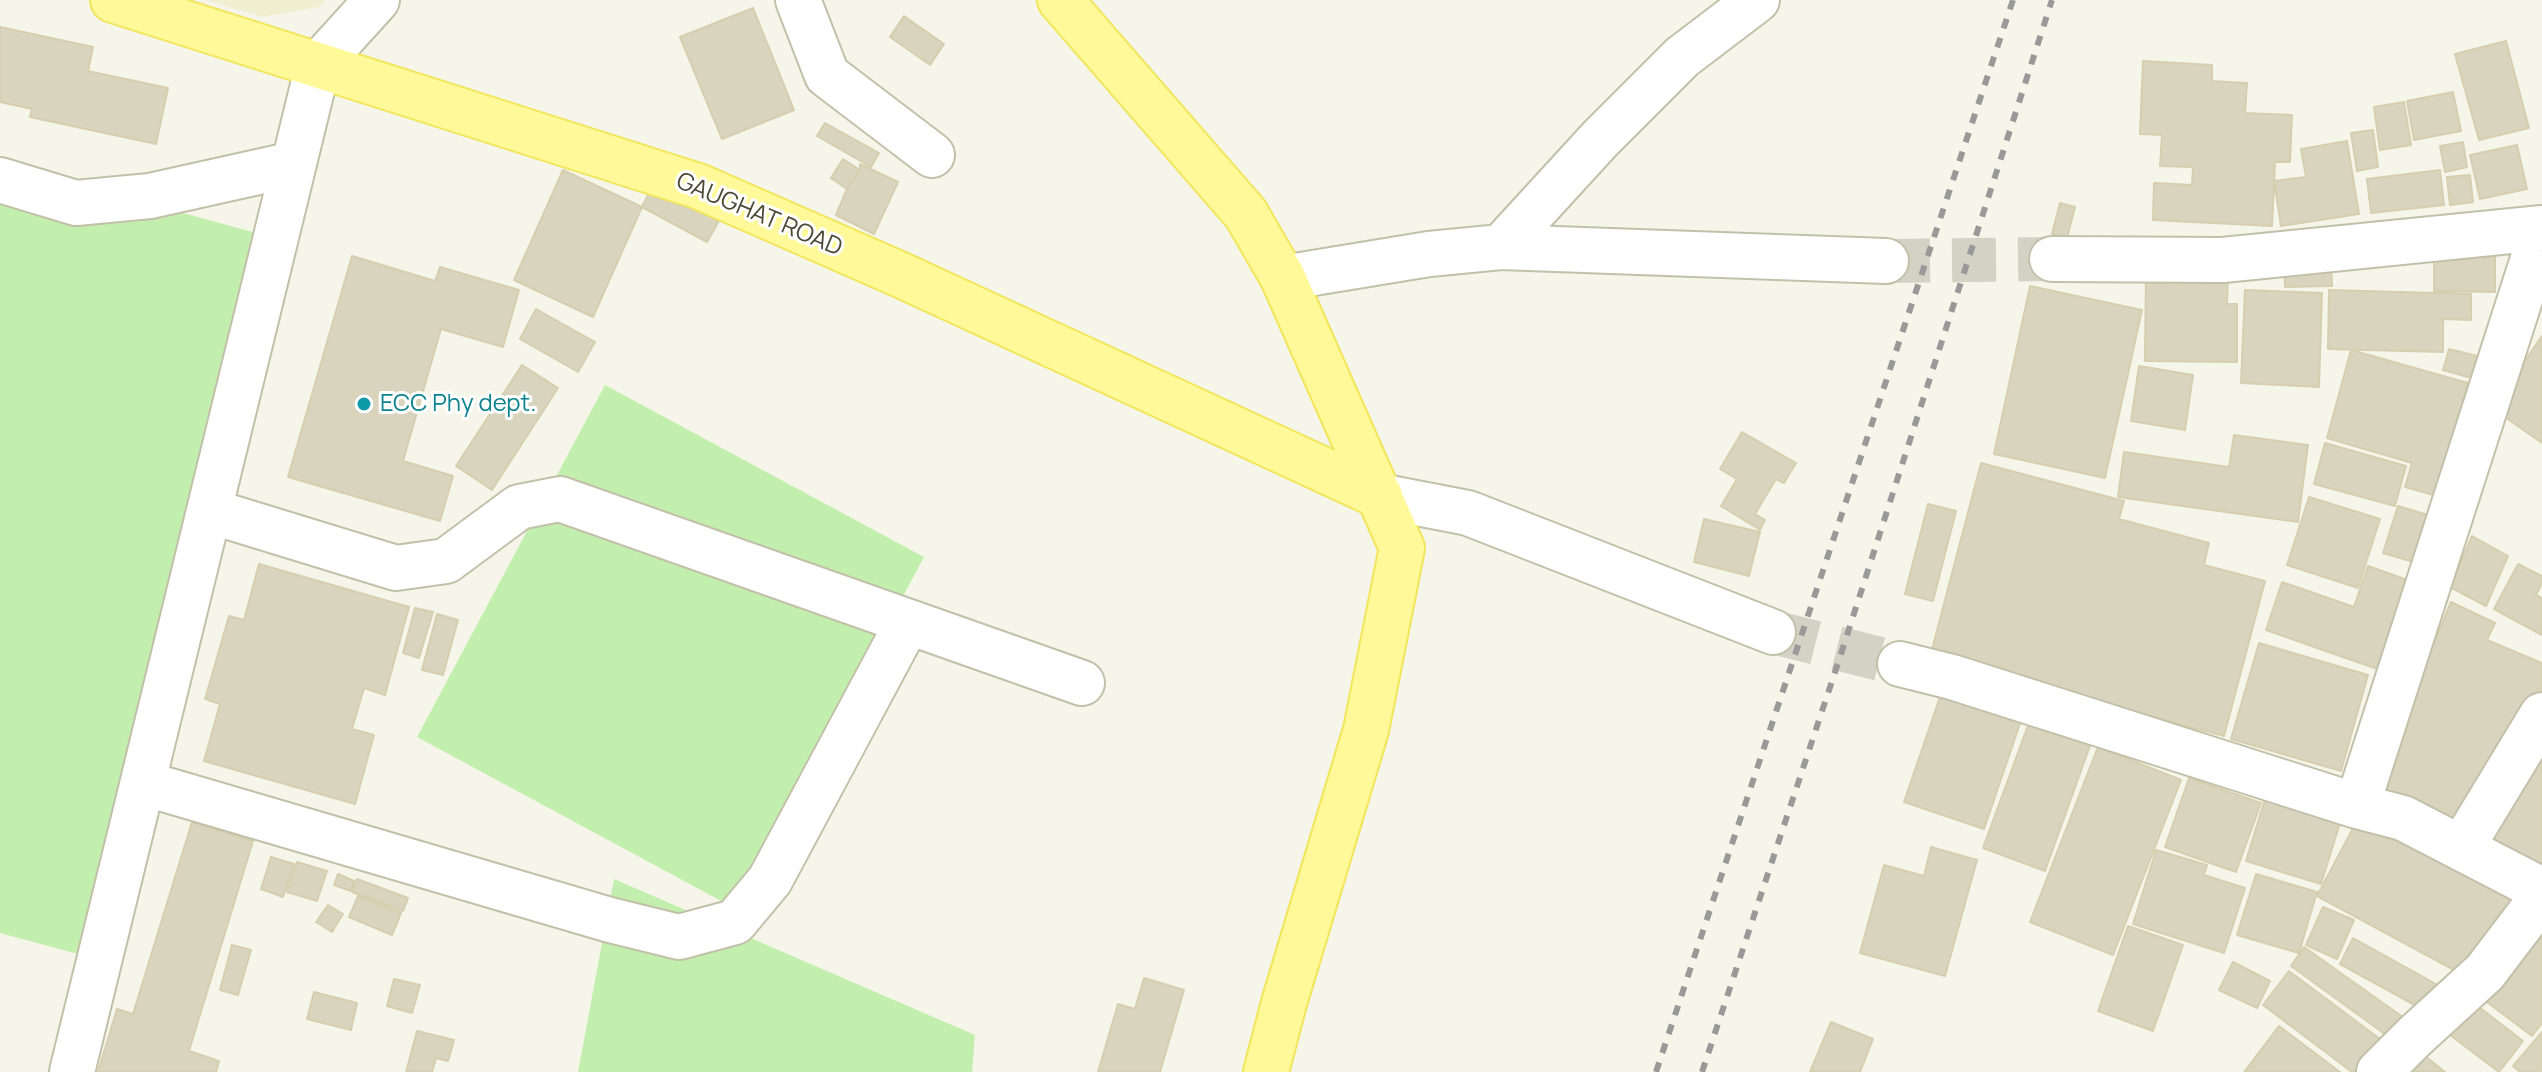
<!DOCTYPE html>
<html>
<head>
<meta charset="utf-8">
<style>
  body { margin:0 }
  canvas { display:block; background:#f6f5e9 }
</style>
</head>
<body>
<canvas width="2542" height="1072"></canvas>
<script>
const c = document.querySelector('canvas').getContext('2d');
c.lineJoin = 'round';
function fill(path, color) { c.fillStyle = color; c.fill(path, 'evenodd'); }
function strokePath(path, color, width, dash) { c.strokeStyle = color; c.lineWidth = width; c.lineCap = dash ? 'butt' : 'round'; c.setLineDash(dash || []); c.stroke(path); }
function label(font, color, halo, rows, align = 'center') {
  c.font = font + ' Manrope,sans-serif'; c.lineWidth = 6; c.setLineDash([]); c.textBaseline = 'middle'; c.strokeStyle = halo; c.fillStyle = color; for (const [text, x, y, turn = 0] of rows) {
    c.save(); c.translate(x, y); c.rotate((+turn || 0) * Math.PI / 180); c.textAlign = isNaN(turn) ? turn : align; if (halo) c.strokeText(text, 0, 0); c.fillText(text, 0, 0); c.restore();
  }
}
const education = new Path2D(`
  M205,0h120l-6,7 -57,10z`);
const green = new Path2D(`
  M0,163l271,74 -193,717 -78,-21z
  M605,385l319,172 -188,352 -319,-172z
  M614,879l361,156 -3,37h-394z`);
const building = new Path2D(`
  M753,8l41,102 -72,29 -42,-102z
  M904,16l40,28 -14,21 -40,-28z
  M0,27l93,20 -5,24 80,17 -12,56 -126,-27 2,-8 -32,-7z
  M2506,41l23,87 -50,12 -24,-86z
  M2143,61l69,4v16l35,2 -2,30 47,2 -2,47h-15l-3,64 -119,-6 1,-37 38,2 1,-18 -33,-1 2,-31 -22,-1z
  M2453,92l8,39 -47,9 -7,-39z
  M2404,102l7,43 -31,5 -6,-43z
  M825,123l54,30 -8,14 -54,-31z
  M2373,130l5,37 -21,4 -6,-38z
  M2347,141l12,73 -78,12 -7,-45 32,-4 -5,-28z
  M2463,142l4,25 -22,5 -5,-26z
  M2517,145l10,44 -47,10 -10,-44z
  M843,159l17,11 -13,19 -16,-11z
  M860,164l38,18 -24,52 -38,-19 11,-26 13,-19z
  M563,170l79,37 -49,110 -79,-37z
  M2440,170l4,35 -73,8 -4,-34z
  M2470,175l3,27 -23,3 -3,-28z
  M653,185l66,36 -12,21 -65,-35z
  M2060,203l15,4 -8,31 -15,-4z
  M2434,245h61v47l-61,-1z
  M352,256l83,25 5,-14 79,23 -16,57 -62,-18 -38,132 50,15 -13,45 -152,-44z
  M2331,259l1,27 -47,1 -1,-26z
  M2146,269l82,1 -1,34h10v58l-92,-1z
  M2030,286l112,24 -37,168 -111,-24z
  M2245,290l77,3 -3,94 -78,-4z
  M2329,290l142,4v26l-28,-1v33l-115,-3z
  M536,309l59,33 -17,30 -58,-33z
  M2542,336v107l-50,-35z
  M2449,349l32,8 -6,22 -32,-9z
  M2351,350l117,33 -31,113 -32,-9 7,-24 -85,-25z
  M522,365l36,23 -66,102 -36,-24z
  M2139,366l54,9 -8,55 -54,-9z
  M1742,432l54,31 -12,20 -8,-4 -21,35 10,6 -5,10 -39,-24 16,-27 -17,-10z
  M2234,435l74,10 -10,77 -180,-25 6,-45 105,15z
  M2325,443l81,23 -11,40 -81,-22z
  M1981,463l143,38 -5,18 90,24 -5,22 61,16 -41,155 -294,-79z
  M2309,497l71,22 -22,69 -71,-23z
  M1928,504l28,7 -23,90 -28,-7z
  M2398,506l33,10 -14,47 -34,-10z
  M1704,519l56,13 -11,44 -55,-14z
  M2472,536l36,20 -22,50 -36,-19z
  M259,564l150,43 -24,88 -21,-7 -12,41 22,6 -19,69 -151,-43 16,-57 -15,-5 24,-83 15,4z
  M2518,564l24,12v7l-6,12 6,3v37l-48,-26z
  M2368,566l42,15 -30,89 -114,-40 16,-48 72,25z
  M2451,602l44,21 -8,17 55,23v36l-77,130 -92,-42z
  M415,608l18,4 -14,46 -16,-5z
  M437,614l21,6 -15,55 -21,-5z
  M2259,643l109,32 -27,96 -110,-32z
  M1945,682l80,27 -41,120 -80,-27z
  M2030,720l61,23 -46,128 -62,-23z
  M2542,736v143l-65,-41z
  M2098,747l83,33 -68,175 -83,-33z
  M2189,778l72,25 -25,69 -71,-25z
  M2265,799l75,24 -19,61 -75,-23z
  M2361,813l153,83 -45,82 -152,-82z
  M192,822l61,19 -64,210 30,10 -3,11h-118l19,-63 16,5z
  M1931,847l46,13 -32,116 -85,-23 24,-88 40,11z
  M2156,850l51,15 -3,10 41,13 -21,65 -91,-29z
  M271,857l23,7 -11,33 -22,-8z
  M297,862l30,9 -10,30 -30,-9z
  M338,874l16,7 -3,10 -17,-6z
  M2256,874l61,18 -18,61 -62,-18z
  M357,879l51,19 -5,13 -51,-19z
  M358,896l43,17 -9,22 -43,-18z
  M328,905l15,9 -11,18 -16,-10z
  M2323,907l31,13 -17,39 -31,-14z
  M2542,924v99l-10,13 -57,-43z
  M2128,926l55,19 -30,86 -55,-20z
  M2353,938l83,46 -14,25 -82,-45z
  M232,945l19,5 -13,45 -18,-5z
  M2304,947l103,73 -14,20 -102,-74z
  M2233,962l37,19 -13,27 -38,-18z
  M2289,971l99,74 -21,27h-15l-89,-67z
  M1144,978l40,12 -24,82h-62l20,-68 17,5z
  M394,979l26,6 -8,28 -25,-7z
  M314,992l43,11 -6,27 -44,-11z
  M2470,1000l53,41 -24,31 -53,-40z
  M1831,1022l42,17 -13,33h-50z
  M2279,1026l61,46h-96z
  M417,1031l37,9 -6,21 -12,-3 -4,14h-26z
  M2542,1032v40h-22l-7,-6z
  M2410,1044l35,28h-58z`);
const minorTunnel = new Path2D(`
  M1886,261l166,-2
  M1773,632l127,32`);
const minor = new Path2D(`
  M798,0l29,75 105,80
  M0,180l76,23 74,-7 144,-32
  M1501,247l99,-108 82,-82 75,-57
  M2052,259l171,1 319,-32
  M1283,278l146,-24 72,-7 385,14
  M1380,496l88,17 305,119
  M210,511l186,57 50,-7 73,-54 41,-8 522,184
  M1900,664l52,13 405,129 46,12 139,72
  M143,783l467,137 69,17 56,-15 35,-42 138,-258
  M2357,806l185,-575
  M2462,847l80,-132
  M72,1072l246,-1007 59,-65
  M2379,1072l35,-35 71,-65 57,-75`);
const major = new Path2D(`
  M113,0l585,186 203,89 479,221
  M1060,0l186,214 37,64 119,270 -36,182 -82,273 -18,69`);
const rail = new Path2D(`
  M1656,1072l357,-1072
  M1702,1072l137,-412 213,-660`);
const markers = [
  [364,404,8,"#0f9aa8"]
];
const streetNames = [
  ["GAUGHAT ROAD",759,215,23]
];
const cultureNames = [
  ["ECC Phy dept.",380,404]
];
fill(education, '#f1efd2');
fill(green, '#c3efae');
fill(building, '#d9d4bd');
strokePath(building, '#d5cfaf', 2);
strokePath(minorTunnel, '#d4d2c5', 44, [44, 22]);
strokePath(minor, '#c3c0aa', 48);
strokePath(major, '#f1e65c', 48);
strokePath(minor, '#fff', 44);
strokePath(major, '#fff999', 44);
strokePath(rail, '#999', 6, [10, 10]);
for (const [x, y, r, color] of markers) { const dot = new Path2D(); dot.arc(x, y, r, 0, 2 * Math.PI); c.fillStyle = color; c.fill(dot); strokePath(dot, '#fff', 3); }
label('24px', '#4b4836', '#fff', streetNames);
label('24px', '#0d838f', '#fff', cultureNames, 'left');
</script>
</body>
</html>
